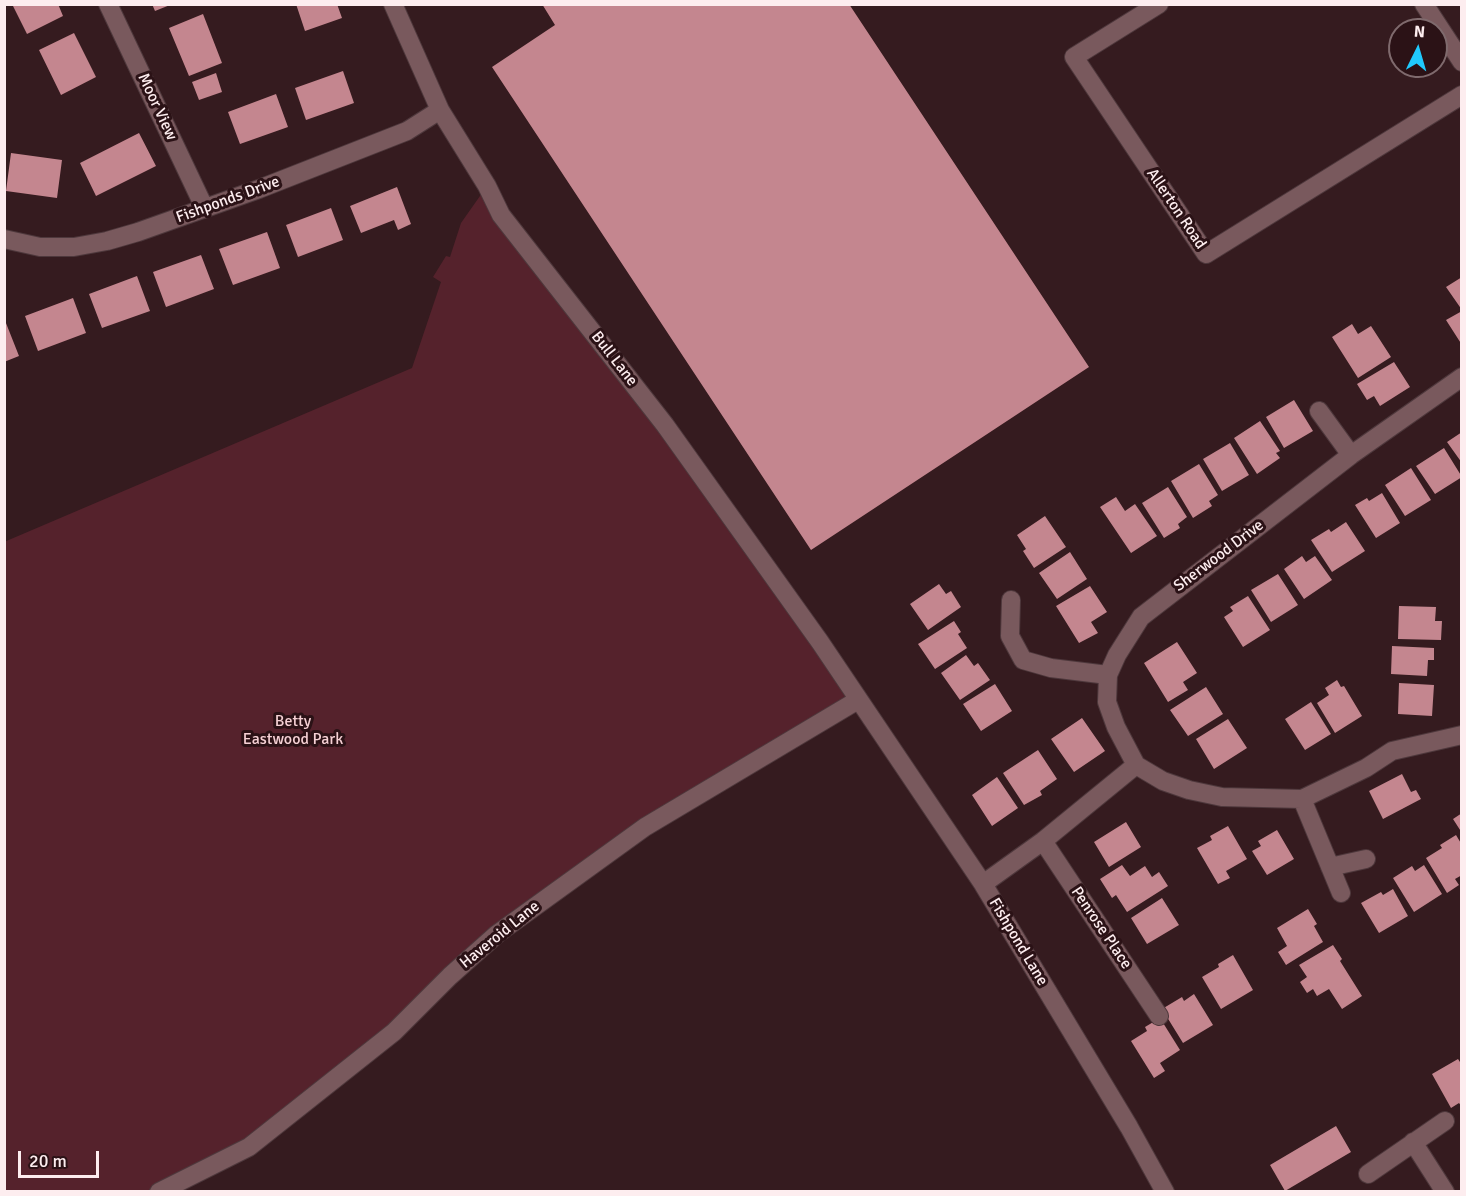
<!DOCTYPE html>
<html>
<head>
<meta charset="utf-8">
<style>
  body { margin:0 }
  #map { position:relative; width:1466px; height:1196px; overflow:hidden; background:#351b1f; font-family:Signika,sans-serif }
  canvas { display:block }
  .frame { position:absolute; inset:0; border:6px solid #fdedef; pointer-events:none }
  .north { position:absolute; left:1388px; top:18px; width:60px; height:60px; box-sizing:border-box; background:#2b1216; border:2px solid #7f6a6d; border-radius:50%; rotate:5deg; font-size:16px; font-weight:700; line-height:24px; text-align:center; color:#fdedef }
  .north::after { content:''; display:block; margin:auto; width:21px; height:27px; background:#20c9fd; clip-path:polygon(50% 0,100% 100%,50% 72%,0 100%) }
  .scale { position:absolute; left:18px; top:1151px; width:81px; height:27px; box-sizing:border-box; border:3px solid #fdedef; border-top:0; padding-left:8px; font-size:18px; line-height:21px; white-space:nowrap; color:#fdedef; -webkit-text-stroke:4px #2b1216; paint-order:stroke }
</style>
</head>
<body>
<div id="map">
<canvas width="1466" height="1196"></canvas>
<div class="frame"></div>
<div class="north">N</div>
<div class="scale">20 m</div>
</div>
<script>
const c = document.querySelector('canvas').getContext('2d');
c.lineJoin = 'round';
function fill(path, color) { c.fillStyle = color; c.fill(path, 'evenodd'); }
function strokePath(path, color, width, dash) { c.strokeStyle = color; c.lineWidth = width; c.lineCap = dash ? 'butt' : 'round'; c.setLineDash(dash || []); c.stroke(path); }
function label(font, color, halo, rows, align = 'center') {
  c.font = font + ' Signika,sans-serif'; c.lineWidth = 6; c.setLineDash([]); c.textBaseline = 'middle'; c.strokeStyle = halo; c.fillStyle = color; for (const [text, x, y, turn = 0] of rows) {
    c.save(); c.translate(x, y); c.rotate((+turn || 0) * Math.PI / 180); c.textAlign = isNaN(turn) ? turn : align; if (halo) c.strokeText(text, 0, 0); c.fillText(text, 0, 0); c.restore();
  }
}
const green = new Path2D(`
  M487,186l371,514 -213,127 -148,107 -248,213 -90,44h-154l-1,-649 408,-174 29,-86 -8,-5 13,-21 4,1 11,-34z`);
const building = new Path2D(`
  M12,4h46l5,12 -36,18z
  M152,4h18v1l-15,6z
  M296,4h41l5,14 -37,13z
  M542,4h307l240,363 -278,183 -319,-483 63,-42z
  M203,14l19,49 -33,13 -20,-48z
  M74,33l22,44 -35,18 -22,-45z
  M343,71l11,32 -48,17 -11,-32z
  M216,73l6,19 -23,8 -7,-18z
  M276,94l12,33 -48,17 -12,-32z
  M139,133l17,33 -60,30 -16,-33z
  M11,153l51,7 -5,38 -51,-7z
  M397,187l14,37 -13,6 -4,-10 -33,13 -11,-27z
  M331,208l12,32 -45,17 -12,-32z
  M267,232l13,36 -47,17 -14,-36z
  M201,255l13,34 -48,18 -13,-35z
  M137,276l13,35 -48,17 -13,-34z
  M1462,277v33l-16,-23z
  M73,298l13,35 -48,18 -13,-35z
  M1462,311v34l-16,-25z
  M4,318l15,38 -15,6z
  M1352,324l6,10 13,-8 20,31 -33,21 -26,-41z
  M1394,362l16,25 -30,19 -6,-10 -7,4 -10,-16z
  M1294,400l19,31 -29,17 -18,-31z
  M1260,421l20,30 -4,2 4,5 -23,16 -23,-36z
  M1462,432v31l-15,-21z
  M1230,443l19,32 -27,16 -19,-32z
  M1444,448l18,29 -27,17 -19,-28z
  M1199,464l19,31 -9,6 3,5 -19,12 -22,-37z
  M1411,468l20,32 -26,16 -20,-31z
  M1168,487l19,30 -9,7 2,4 -16,10 -22,-35z
  M1382,493l18,30 -24,15 -21,-33 12,-7 2,3z
  M1116,497l9,14 10,-7 22,32 -26,17 -31,-46z
  M1045,516l21,31 -32,21 -11,-17 3,-2 -9,-14z
  M1346,522l19,29 -33,21 -21,-32 18,-11 2,3z
  M1070,552l17,27 -30,20 -18,-26z
  M1302,556l4,6 9,-6 17,24 -28,19 -20,-30z
  M1278,574l20,31 -27,17 -20,-32z
  M939,584l7,10 5,-3 10,16 -33,23 -18,-26z
  M1090,586l17,26 -16,10 7,11 -19,10 -23,-37z
  M1248,596l22,34 -27,17 -19,-30 9,-6 -3,-4z
  M1399,606l37,1 -1,14h7l-1,19 -43,-1z
  M954,621l7,11 -3,2 9,14 -32,21 -17,-25z
  M1177,642l20,31 -14,9 5,8 -20,12 -24,-39z
  M1392,646l42,2v12h-6l-1,16 -36,-2z
  M966,655l8,11 4,-3 12,17 -30,20 -19,-27z
  M1337,680l4,7 3,-1 18,30 -27,17 -18,-30 12,-8 -4,-7z
  M1399,683l35,2 -2,31 -34,-2z
  M995,684l17,27 -31,20 -18,-27z
  M1206,687l17,27 -35,22 -18,-26z
  M1311,702l20,32 -26,16 -20,-31z
  M1082,718l23,33 -31,21 -23,-33z
  M1228,719l19,29 -33,21 -18,-30z
  M1038,750l19,29 -17,12 2,4 -18,10 -21,-32z
  M1402,774l9,18 5,-2 5,9 -38,20 -14,-28z
  M997,777l21,31 -26,18 -20,-31z
  M1462,813v20l-9,-14z
  M1126,822l15,25 -32,20 -15,-25z
  M1228,826l19,33 -21,12 4,7 -12,6 -21,-36 15,-8 -2,-4z
  M1277,830l17,29 -27,16 -15,-24 9,-5 -3,-5z
  M1456,835l6,10v30l-7,4 4,6 -12,8 -21,-35 16,-10 -2,-3z
  M1122,865l8,11 15,-10 7,11 7,-5 9,14 -41,26 -11,-17 -4,3 -12,-19z
  M1424,865l18,29 -28,18 -21,-34 19,-12 3,5z
  M1393,889l15,27 -29,17 -18,-30 20,-11 2,3z
  M1162,898l17,27 -32,19 -16,-26z
  M1308,909l9,15 -3,2 9,16 -37,23 -8,-13 9,-6 -10,-18z
  M1333,945l9,14 -2,2 22,35 -20,13 -13,-20 -12,7 -4,-7 -6,4 -7,-11 7,-5 -8,-12z
  M1233,955l20,35 -32,19 -19,-32 17,-10 -1,-3z
  M1194,994l19,31 -30,18 -21,-34 20,-12 2,4z
  M1160,1018l20,32 -20,13 5,8 -11,7 -23,-37 16,-10 -2,-4z
  M1458,1059l4,6v42l-3,-4 -8,5 -19,-34z
  M1336,1126l15,26 -66,39 -15,-26z`);
const minor = new Path2D(`
  M108,4l97,205
  M393,4l47,106 47,76 14,29 164,210 155,217 163,242 146,243 36,65
  M1159,4l-85,53 132,197 256,-159
  M1424,4l38,58
  M4,239l36,8h34l33,-6 31,-9 121,-43 148,-58 33,-21
  M1319,411l32,44
  M1011,600l-1,36 13,24 28,8 57,7
  M1136,765l27,16 26,9 33,7 80,2 64,-31 26,-17 70,-16
  M1302,799l39,94
  M1043,841l116,175
  M1330,867l36,-8
  M983,884l60,-43 93,-76 -20,-38 -9,-25 1,-27 9,-20 24,-38 210,-162 111,-78
  M1413,1142l32,50
  M1368,1174l77,-53
  M159,1192l90,-45 145,-115 56,-56 47,-42 148,-107 213,-127`);
const streetNames = [
  ["Moor View",157,107,65],
  ["Fishponds Drive",228,200,-20],
  ["Allerton Road",1176,209,56],
  ["Bull Lane",614,359,52],
  ["Sherwood Drive",1219,556,-37],
  ["Penrose Place",1101,928,56],
  ["Haveroid Lane",500,935,-39],
  ["Fishpond Lane",1018,942,59]
];
const parkNames = [
  ["Betty",293,722],
  ["Eastwood Park",293,740]
];
fill(green, '#55222c');
fill(building, '#c4868f');
strokePath(minor, '#4e383c', 20);
strokePath(minor, '#79595d', 18);
label('16px', '#fdedef', '#2b1216', streetNames);
label('16px', '#f5d0d4', '#2b1216', parkNames);
</script>
</body>
</html>
